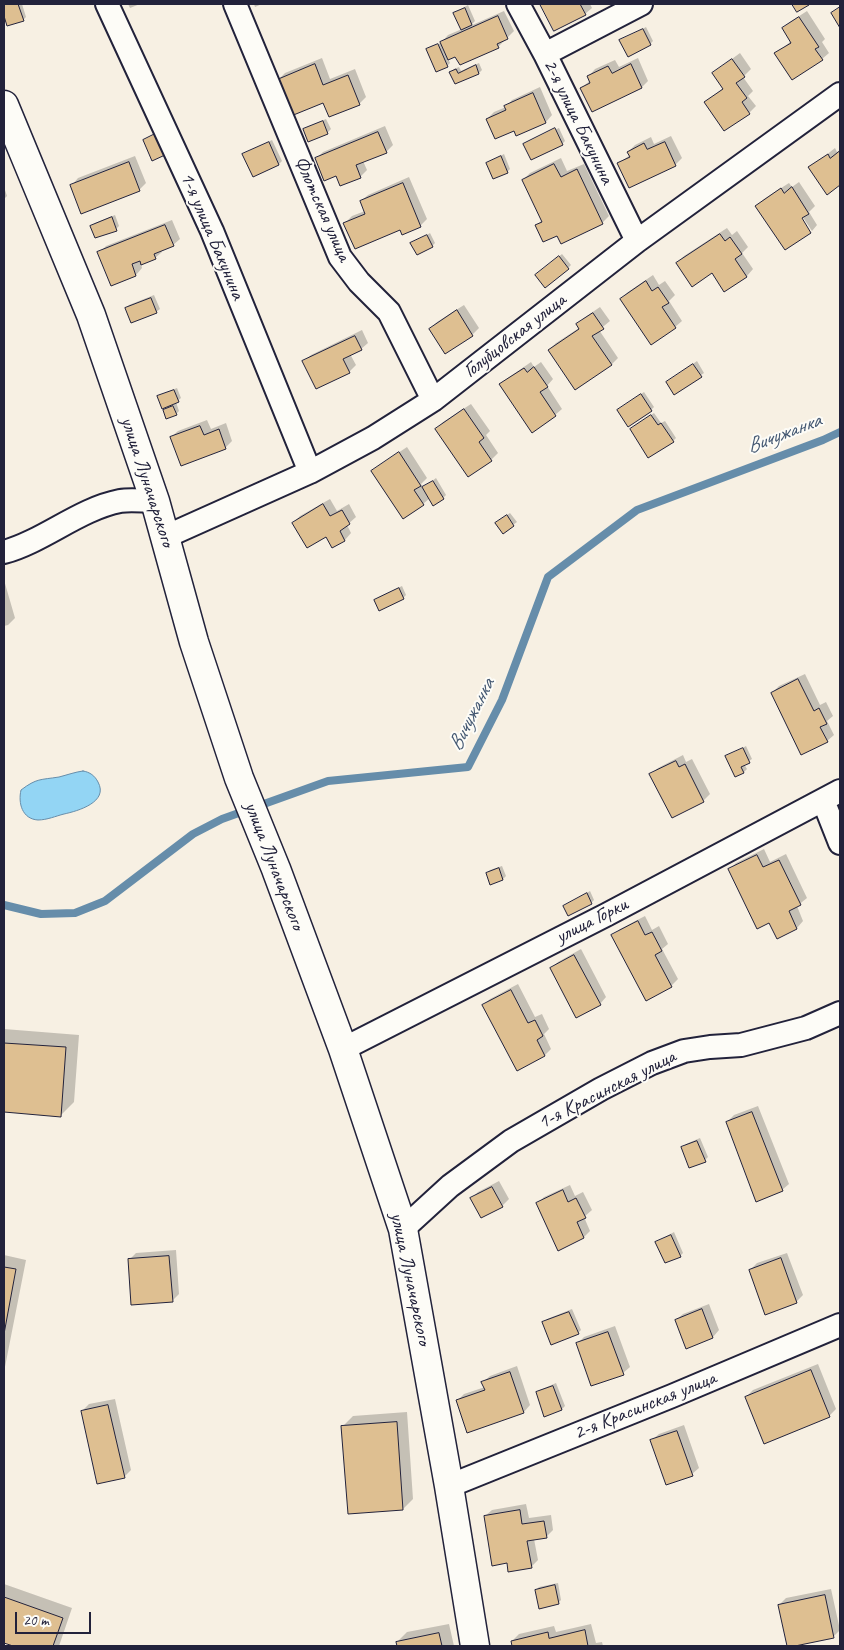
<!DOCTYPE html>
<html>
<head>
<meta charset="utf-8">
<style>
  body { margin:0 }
  #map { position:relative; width:844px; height:1650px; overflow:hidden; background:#f7f0e3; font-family:Caveat,sans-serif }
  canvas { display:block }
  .frame { position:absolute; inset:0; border:5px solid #22223b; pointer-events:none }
  .scale { position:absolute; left:15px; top:1612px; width:76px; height:22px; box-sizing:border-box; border:2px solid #22223b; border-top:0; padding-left:6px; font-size:15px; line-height:18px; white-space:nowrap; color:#22223b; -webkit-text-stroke:4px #fdfcf7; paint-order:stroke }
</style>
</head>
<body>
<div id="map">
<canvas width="844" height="1650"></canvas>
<div class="frame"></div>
<div class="scale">20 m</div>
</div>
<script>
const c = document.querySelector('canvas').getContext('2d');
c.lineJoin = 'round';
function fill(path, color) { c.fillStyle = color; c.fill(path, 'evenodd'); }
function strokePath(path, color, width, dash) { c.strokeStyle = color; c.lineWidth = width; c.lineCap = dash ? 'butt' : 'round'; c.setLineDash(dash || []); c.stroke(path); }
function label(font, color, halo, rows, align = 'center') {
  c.font = font + ' Caveat,sans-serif'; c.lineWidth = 4; c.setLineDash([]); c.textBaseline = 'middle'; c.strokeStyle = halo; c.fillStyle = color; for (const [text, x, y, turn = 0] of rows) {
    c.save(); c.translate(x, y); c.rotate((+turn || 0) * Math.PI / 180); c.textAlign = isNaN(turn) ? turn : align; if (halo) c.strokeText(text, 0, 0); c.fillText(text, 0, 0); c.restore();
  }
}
const water = new Path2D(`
  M83,771c7,1 12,5 15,11 11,20 -20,29 -34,32 -8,2 -17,6 -26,6 -16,-1 -20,-17 -17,-30 16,-12 19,-10 38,-13 8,-2 16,-5 24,-6z`);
const shadow = new Path2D(`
  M4,4h18l4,13 -3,3 -15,5 -4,-13z
  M128,4h12l-10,4z
  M254,4h8l-7,3z
  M542,4h48l2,4 -7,6 -30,15z
  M468,5l7,16 -5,5 34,-15 10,20 -16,16 -42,8 -8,3 2,5 -3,3 -19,-17 3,-3 10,-3 7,-8 14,-6 -8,-16z
  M807,11l18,28 -3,3 7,11 -7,6 -46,-5 15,-13 -8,-13 7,-6z
  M646,27l7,14 -3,3 -29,-3z
  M740,53l11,16 -8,8 10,14 -5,5 8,10 -7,7 -43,-11 17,-14 -10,-15z
  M322,58l8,21 25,-10 11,28 -7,7 -35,-2 -46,-22 7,-7z
  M638,58l10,23 -6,6 -61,1 10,-8 -2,-4 6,-7 20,-9 4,7z
  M479,63l3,7 -3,3 -24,10 -4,-11 3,-3 5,-2 2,4z
  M540,87l12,28 -6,7 -29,12 -2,-5 -28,-10 7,-7 12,-5 6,-7z
  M326,119l5,10 -3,3 -19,8 -5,-10 3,-3z
  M385,126l8,19 -7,7 -23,9 4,9 -7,7 -23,-2 -21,-16 7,-7z
  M559,128l6,13 -3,3h-38z
  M671,136l11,22 -6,6 -47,22 -10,-23 11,-8 -2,-3 7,-7 16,-8 3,7z
  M272,140l10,21 -3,3 -26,12 -9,-21 3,-3z
  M835,148l2,4 3,-2v34l-13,9 -17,-25z
  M504,154l6,15 -3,3 -20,-9z
  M135,156l11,27 -7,7 -67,-5 6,-7z
  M561,158l6,13 17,-7 25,52 -7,7 -44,11 -22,-8 6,-6 -19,-40 7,-7z
  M409,177l18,42 -6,6 -18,8 -2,-5 -56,-5 7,-7 13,-5 -4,-10 7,-6z
  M799,182l16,24 -6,6 8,13 -5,6 -12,-18 -43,-7 7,-7 25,-16 3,4z
  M4,187l3,9 -3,3z
  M115,215l4,11 -3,3 -25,-3 4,-3z
  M172,220l8,19 -7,6 -12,5 1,2 -7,6 -14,6 1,4 -6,7 -25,10 -12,-32 7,-7z
  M727,228l5,7 5,-4 11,16 -6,6 11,16 -6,7 -22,14 -12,-19 -36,-8 7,-7z
  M430,233l5,10 -3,3 -20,-2z
  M562,254l9,11 -3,3 -28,4z
  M653,275l6,10 6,-4 10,14 -6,6 13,20 -7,6 -54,-28 7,-7z
  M154,295l6,14 -4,3 -25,10 -5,-14 3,-3z
  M464,305l15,23 -7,7 -42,-6 7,-7z
  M600,307l10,14 -11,9 19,28 -6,6 -37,25 -26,-39 7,-7 23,-15 -2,-3 7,-7z
  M362,330l6,13 -7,6 -11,5 6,11 -7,7 -45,-11 7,-6z
  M697,361l7,12 -29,20 -8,-11z
  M531,362l3,5 7,-5 12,17 -6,7 15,23 -7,6 -54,-30 7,-7z
  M177,388l4,10 -5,4 3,9 -3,3 -12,-3 6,-7 -12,-7 4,-3z
  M644,392l10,15 -3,3h-32z
  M471,404l19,27 -4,4 12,18 -7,7 -54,-31 6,-7z
  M654,413l7,10 4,-2 11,17 -3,3 -39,-15z
  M207,420l4,9 15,-6 6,18 -7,7 -54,-11 7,-6z
  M407,447l20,31 -6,6 2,4 13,-10 10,17 -3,3h-13l-7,6 -50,-33 7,-6z
  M330,499l7,12 12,-7 7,13 -9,8 4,8 -6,7 -12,6 -7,-10 -33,-13 7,-7z
  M510,513l7,9 -14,10 -4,-12z
  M4,580l11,38 -7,7 -4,1z
  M402,586l4,9 -3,3 -27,2 3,-3z
  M805,674l15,31 6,-3 7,14 -6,5 7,14 -7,6 -55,-48 7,-7z
  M746,746l6,13 -8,5 3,5 -3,3 -9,4 -8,-19z
  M683,755l3,7 6,-3 18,35 -7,7 -52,-27 7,-6z
  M764,849l6,13 16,-8 21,44 -10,8 6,15 -6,7 -19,9 -9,-16 -40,-51 7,-7z
  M502,866l4,10 -3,3 -16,-6 3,-3z
  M590,891l4,9 -3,3 -26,3z
  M645,916l7,14 7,-4 9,18 -6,5 16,30 -7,7 -58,-50 7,-7z
  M581,949l25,48 -6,7 -49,-36 7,-6z
  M518,984l17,33 7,-3 7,15 -5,5 7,15 -6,6 -62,-50 7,-6z
  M4,1029l75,6 -5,67 -13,13 -57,-4z
  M758,1106l31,78 -7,6 -55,-68 7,-7z
  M700,1138l8,19 -3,3 -22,-13 3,-3z
  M499,1181l10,18 -7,7 -30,-8 6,-6z
  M570,1185l5,11 8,-4 9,18 -8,7 6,14 -6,6 -25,12 -22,-45 7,-7z
  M674,1232l9,21 -3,3 -23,-14z
  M176,1250l3,44 -7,7 -43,-41 7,-7z
  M787,1253l16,42 -7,7 -46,-32 7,-7z
  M4,1255l22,5 -22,112z
  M709,1304l10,26 -6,7 -37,-17 7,-6z
  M572,1309l9,21 -3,3 -34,-10 3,-4z
  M615,1326l15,41 -7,6 -46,-29 7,-7z
  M818,1364l18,45 -7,7 -83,-19 7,-7z
  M517,1366l13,39 -6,7 -67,-11 7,-7 21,-7 -2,-5 7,-6z
  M556,1383l9,23 -3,3 -17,6 -8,-22 3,-3z
  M115,1399l16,71 -7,7 -42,-66 7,-7z
  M407,1412l6,87 -10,10 -60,-83 10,-10z
  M684,1425l15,43 -7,6 -40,-34 7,-6z
  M526,1504l3,14 22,-3 2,15 -7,7 -12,2 4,21 -7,7 -23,-5 -23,-46 7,-6z
  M558,1583l3,17 -3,3 -22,-13 3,-3z
  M4,1584l68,24 -13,38h-42l-13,-4z
  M831,1589l9,41 -7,7 -45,9 -9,-41 7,-7z
  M449,1624l5,22h-56l-1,-4 10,-10z
  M591,1624l5,19 6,-1 1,4h-90l-1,-5 7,-7 35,-8 2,6z`);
const stream = new Path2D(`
  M4,905l37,9 34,-1 30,-12 88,-67 29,-15 106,-38 140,-14 34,-67 46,-123 89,-67 186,-70 17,-8`);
const building = new Path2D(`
  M4,4h14l6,17 -17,5 -3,-10z
  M540,4h40l6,11 -32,16z
  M792,4h17v1l-12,7z
  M840,7v21l-9,-15z
  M465,8l7,17 -11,5 -8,-17z
  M498,16l10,23 -11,5 2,4 -39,17 -5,-8 -7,3 -8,-18z
  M799,17l20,30 -4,2 8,11 -31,20 -18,-27 17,-10 -9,-15z
  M643,29l8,16 -23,12 -9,-17z
  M438,44l10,23 -12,5 -10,-23z
  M732,59l13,18 -9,6 11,15 -5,4 8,12 -26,17 -20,-29 19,-13 -11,-16z
  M315,64l8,21 25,-10 12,30 -31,12 -6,-14 -32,13 -14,-36z
  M631,64l11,24 -50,24 -12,-24 10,-5 -3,-7 21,-10 4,7z
  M476,65l3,9 -24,10 -6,-12 7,-3 2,4z
  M533,93l13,30 -30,13 -2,-5 -19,8 -9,-20 20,-9 -2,-4z
  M323,121l5,13 -20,8 -5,-13z
  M555,128l8,17 -32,15 -8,-16z
  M378,132l9,21 -31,12 5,13 -21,8 -4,-10 -12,5 -9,-23z
  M155,134l10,21 -13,6 -9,-21z
  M269,142l10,23 -26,12 -11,-23z
  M665,142l11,24 -47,22 -12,-25 13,-6 -3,-5 17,-9 3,6z
  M840,151v34l-13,10 -19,-28 20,-13 2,4z
  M501,156l7,17 -15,6 -7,-16z
  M129,162l11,29 -59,23 -11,-29z
  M554,164l7,13 16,-8 26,55 -42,20 -4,-8 -14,6 -8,-17 7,-3 -20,-42z
  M403,183l18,44 -19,8 -2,-5 -45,19 -12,-26 22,-9 -5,-13z
  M792,187l17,27 -7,4 9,15 -26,17 -30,-44 26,-18 3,5z
  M112,217l5,14 -22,7 -5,-12z
  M165,225l9,21 -20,8 2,5 -15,6 -1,-4 -8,3 4,12 -25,10 -14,-34z
  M720,234l5,7 5,-4 12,17 -7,5 12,18 -23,15 -12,-19 -20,14 -16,-24z
  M427,235l6,12 -16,8 -7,-12z
  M559,256l10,13 -24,19 -10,-13z
  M646,281l6,10 6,-4 11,16 -7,4 14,21 -25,17 -31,-46z
  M151,298l6,15 -26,10 -6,-15z
  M457,310l16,26 -28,18 -16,-25z
  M593,313l11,16 -12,7 20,29 -37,25 -27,-40 31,-21 -3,-5z
  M355,336l7,14 -19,9 7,14 -34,16 -14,-28z
  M693,364l9,13 -28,18 -8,-13z
  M534,367l14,20 -8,5 16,24 -24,17 -33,-49 25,-16 3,4z
  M174,390l5,12 -17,7 -5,-13z
  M641,394l11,17 -24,16 -11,-17z
  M173,406l4,9 -11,4 -3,-9z
  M464,409l20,29 -5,4 13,19 -24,16 -33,-48z
  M651,415l7,10 3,-2 13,19 -26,16 -18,-29z
  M200,426l4,9 15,-6 7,20 -45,17 -11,-29z
  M399,452l22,34 -7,4 10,15 -21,14 -32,-48z
  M433,481l11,18 -11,7 -11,-19z
  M323,504l7,12 12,-6 8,14 -10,7 5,10 -13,7 -6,-11 -19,11 -15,-25z
  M507,515l7,11 -11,8 -8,-11z
  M399,588l5,11 -25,12 -5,-11z
  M798,679l16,32 5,-3 8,16 -7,3 8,15 -27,13 -30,-62z
  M743,748l7,15 -9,4 3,6 -9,4 -10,-21z
  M676,761l3,6 6,-3 19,38 -32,16 -23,-44z
  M757,855l6,12 16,-7 22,45 -12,6 8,18 -20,10 -8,-16 -12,6 -29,-60z
  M499,868l4,12 -13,5 -4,-12z
  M587,893l5,11 -24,12 -5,-10z
  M638,921l7,14 7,-3 10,19 -7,4 17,32 -26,14 -35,-66z
  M574,955l27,50 -25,13 -26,-50z
  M511,990l17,33 7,-3 8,16 -6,4 8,16 -28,15 -35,-66z
  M4,1043l62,4 -5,70 -57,-5z
  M752,1112l31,79 -27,11 -30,-80z
  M697,1141l9,21 -17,6 -8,-21z
  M492,1187l11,20 -22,11 -11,-20z
  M563,1190l5,12 8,-4 10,20 -9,4 7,16 -26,13 -22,-48z
  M671,1235l10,22 -16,6 -10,-21z
  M169,1256l4,46 -42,3 -3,-46z
  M781,1258l16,45 -32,12 -16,-45z
  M4,1267l12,2 -12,65z
  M702,1309l11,29 -27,11 -11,-29z
  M569,1312l10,22 -28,11 -9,-23z
  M608,1332l16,43 -33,11 -15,-43z
  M811,1370l19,47 -66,27 -19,-47z
  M510,1372l14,41 -57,20 -11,-33 29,-10 -4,-8z
  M553,1386l9,24 -18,7 -8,-25z
  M108,1405l17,73 -28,6 -16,-73z
  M397,1422l6,88 -55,4 -7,-88z
  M677,1431l16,45 -27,9 -16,-45z
  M520,1510l2,14 22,-3 3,17 -20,3 5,27 -24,4 -1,-9 -15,3 -8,-50z
  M555,1585l4,19 -20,5 -4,-19z
  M825,1595l9,43 -39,8h-8l-9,-41z
  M4,1597l59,21 -10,28h-40l-9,-3z
  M585,1630l3,16h-76l-1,-5 37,-9 1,6z
  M439,1633l3,13h-45l-1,-4z`);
const minor = new Path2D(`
  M107,4l105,227 98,241
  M235,4l105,253 19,25 30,30 44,88
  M518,4l27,50 92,187
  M545,54l96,-50
  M165,537l145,-65 63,-34 60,-38 204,-159 203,-147
  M4,552c40,-11 75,-43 116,-51 11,-2 23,0 35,0
  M823,800l17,43
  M343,1049l263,-134 234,-124
  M403,1229l47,-43 61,-45 90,-52 51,-26 32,-12 26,-4 31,-2 65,-17 34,-15
  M449,1486l223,-90 168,-71`);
const secondary = new Path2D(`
  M4,105l87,210 64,186 39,141 45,136 37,91 67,180 60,180 46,257 26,160`);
const streetNames = [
  ["2-я улица Бакунина",578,122,64],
  ["Флотская улица",322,209,66],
  ["1-я улица Бакунина",212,236,67],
  ["Голубцовская улица",515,336,-38],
  ["улица Луначарского",147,482,72],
  ["улица Луначарского",274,866,69],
  ["улица Горки",592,921,-27],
  ["1-я Красинская улица",607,1090,-27],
  ["улица Луначарского",410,1279,78],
  ["2-я Красинская улица",645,1406,-22]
];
const waterNames = [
  ["Вичужанка",784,434,-21],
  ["Вичужанка",472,715,-63]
];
fill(water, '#93d5f4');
strokePath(water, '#668daa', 1);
fill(shadow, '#0003');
strokePath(stream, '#668daa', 8);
fill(building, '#debf91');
strokePath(building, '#22223b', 1);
strokePath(minor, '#22223b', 26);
strokePath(secondary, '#22223b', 31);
strokePath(minor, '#fdfcf7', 22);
strokePath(secondary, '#fdfcf7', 28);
label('20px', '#22223b', '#fdfcf7', streetNames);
label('italic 21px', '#445872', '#fdfcf7', waterNames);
</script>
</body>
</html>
